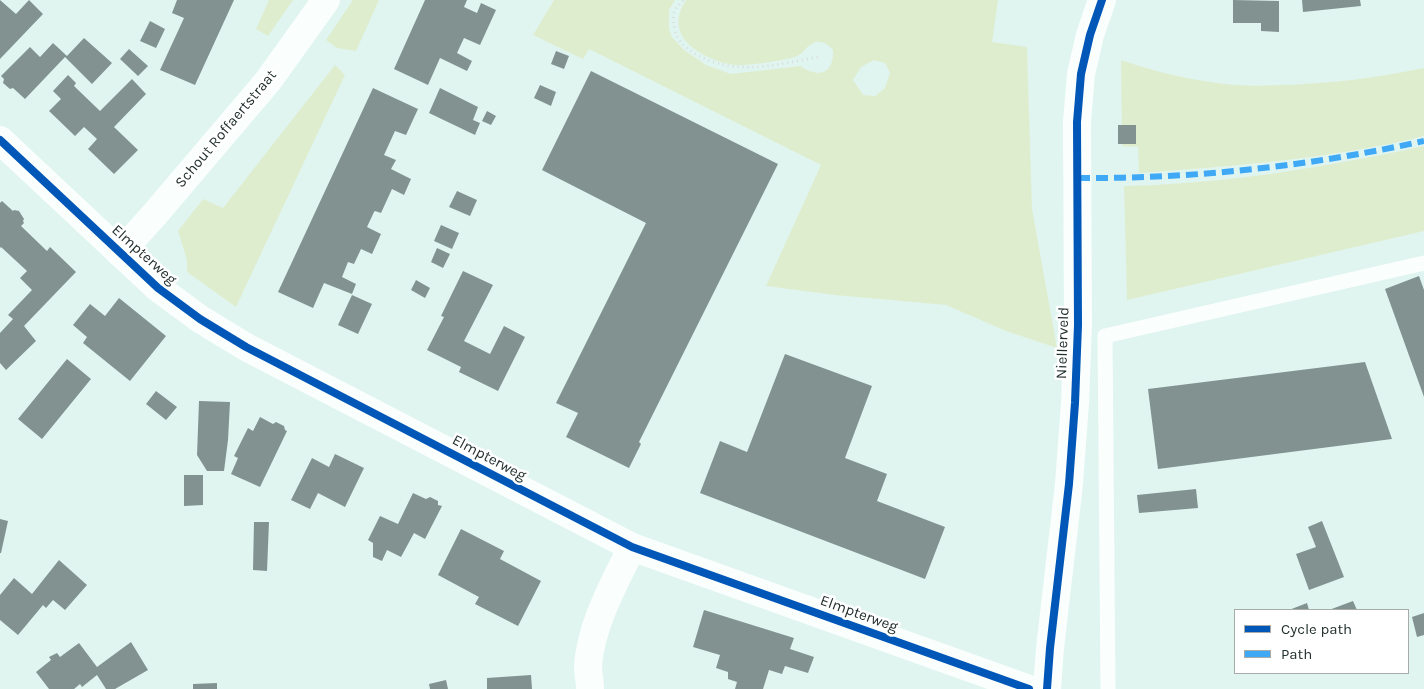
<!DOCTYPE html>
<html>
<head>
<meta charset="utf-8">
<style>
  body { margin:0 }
  #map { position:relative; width:1424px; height:689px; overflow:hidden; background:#e0f5f0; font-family:Karla,sans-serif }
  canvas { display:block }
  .legend { position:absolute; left:1234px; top:609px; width:175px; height:65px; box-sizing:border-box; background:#fff; border:1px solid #a7acab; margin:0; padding:6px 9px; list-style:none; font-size:15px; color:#22302e }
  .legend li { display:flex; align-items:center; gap:10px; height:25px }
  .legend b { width:25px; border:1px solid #a7acab }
</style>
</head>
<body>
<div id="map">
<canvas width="1424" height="689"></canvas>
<ul class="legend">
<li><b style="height:6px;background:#0057b8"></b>Cycle path</li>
<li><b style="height:6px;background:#3fa9f5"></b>Path</li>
</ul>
</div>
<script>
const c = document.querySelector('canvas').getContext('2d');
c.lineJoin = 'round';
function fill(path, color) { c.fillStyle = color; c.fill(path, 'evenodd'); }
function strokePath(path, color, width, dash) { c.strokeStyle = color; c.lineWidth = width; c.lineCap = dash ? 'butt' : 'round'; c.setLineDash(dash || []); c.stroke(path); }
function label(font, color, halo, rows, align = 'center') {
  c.font = font + ' Karla,sans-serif'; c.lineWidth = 5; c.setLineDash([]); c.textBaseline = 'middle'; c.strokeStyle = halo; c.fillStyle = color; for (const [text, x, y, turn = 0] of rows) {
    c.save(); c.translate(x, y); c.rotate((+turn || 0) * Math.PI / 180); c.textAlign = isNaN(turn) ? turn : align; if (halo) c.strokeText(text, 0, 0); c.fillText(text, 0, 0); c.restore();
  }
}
const green = new Path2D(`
  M269,0h24l-25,36 -12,-7z
  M353,0h26l-23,51 -19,-3 -11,-8z
  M554,0h121l-6,10v19l3,8 12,13 22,15 25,9 69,-8c18,12 34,9 33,-16 -5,-5 -9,-9 -17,-8 -9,2 -13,13 -21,15 -14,4 -48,9 -61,8 -16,-2 -41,-13 -50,-26 -9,-14 -6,-26 2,-39h312l-6,42 35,5 5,162 25,139 -51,-17 -60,-26 -111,-10 -69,-9 55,-121 -232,-116 -6,10 -50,-24zM874,60l11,3 5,10 -5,15 -10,8 -12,-1 -10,-15 8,-13z
  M1121,60c34,12 69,20 104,24 18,2 37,2 54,1 49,-1 97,-7 145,-17v68c-93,23 -189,30 -285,37l-1,-26 -16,-1z
  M335,65l10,10 -109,232 -49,-35v-12l-9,-29 25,-32 20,9z
  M1424,146v85l-297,69 -3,-114c101,-2 202,-19 300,-40z`);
const building = new Path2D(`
  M0,0l16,14 13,-14 14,14 -43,45z
  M177,0h57l-39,85 -35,-15 24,-52 -12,-5z
  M425,0h42l-3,7 13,6 4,-10 15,7 -16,35 -16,-7 -7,15 15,8 -5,10 -27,-13 -12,27 -34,-16z
  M1233,0l46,1v31l-18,-1v-8h-28z
  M1302,0h58l1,6 -58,6z
  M150,21l15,8 -9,19 -16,-7z
  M84,38l28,25 -20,21 -27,-27 -40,42 -12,-11 -3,1 -7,-6 1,-4 -3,-3 29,-29 10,10 13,-14 14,13z
  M129,49l19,17 -10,10 -18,-17z
  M556,51l13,5 -5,13 -13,-5z
  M591,71l187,93 -139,278 2,2 -12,24 -63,-31 12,-24 -22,-10 90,-180 -104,-53z
  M68,75l8,8 -2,3 26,25 32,-32 14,15 -32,33 24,23 -24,24 -26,-25 9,-10 -13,-12 -9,9 -26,-25 12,-12 -8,-8z
  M540,85l16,7 -5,14 -17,-8z
  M373,88l45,21 -12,26 -11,-4 -11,24 12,5 -5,9 20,10 -7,16 -12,-6 -11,24 -6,-2 -1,1 -7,15 14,7 -9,20 -11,-5 -7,15 -6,-2 -6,15 14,7 -4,10 -28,-11 -11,25 -35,-16z
  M440,88l38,19 -5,13 7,3 -5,12 -46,-22z
  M487,111l9,5 -5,9 -9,-4z
  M1118,125h18v19h-18z
  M457,191l20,9 -7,16 -21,-9z
  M2,201l11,10 1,-1 5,1 5,8 -1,2 1,2 -3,3 26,25 3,-4 26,25 -52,54 12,15 -30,29 -6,-7v-30l13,-14 -5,-4 24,-25 -12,-12 7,-7 -26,-24 -1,1v-45z
  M441,225l18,8 -7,16 -18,-8z
  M437,248l13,6 -7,14 -12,-6z
  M463,271l30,14 -29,56 26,13 14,-28 21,11 -27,54 -39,-19 2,-5 -34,-17 17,-33 -3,-1z
  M1419,276l5,14v107l-39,-108z
  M416,280l14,8 -5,10 -14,-8z
  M352,295l20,9 -14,30 -20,-9z
  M119,298l47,38 -36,45 -47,-38 4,-6 -14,-12 17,-21 15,12z
  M785,354l87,32 -27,72 42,16 -10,27 68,26 -20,52 -225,-86 20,-52 27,11z
  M67,359l24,20 -49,60 -24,-20z
  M1365,362l27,77 -234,30 -10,-80z
  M156,391l21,16 -11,13 -20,-16z
  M199,401l31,1 -2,38 -4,31h-17l-10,-16z
  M260,417l13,7 3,-2 8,4 1,4 2,1 -27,56 -29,-13 7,-16 -4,-2 14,-28 5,3z
  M335,454l29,14 -19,39 -27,-14 -8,16 -19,-9 21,-42 17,9z
  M184,475h19v30l-19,1z
  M1196,489l2,19 -59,5 -2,-18z
  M413,493l13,6 4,-2 8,4v4l4,1 -17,33 -11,-6 -13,24 -14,-7 -5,11 -9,-4v-14l-5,-3 12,-24 18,8z
  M0,519l8,2 -7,32h-1z
  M1322,521l22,56 -35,13 -13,-36 20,-7 -8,-20z
  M254,522h15l-2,49 -14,-1z
  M461,529l43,22 -4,8 41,22 -23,45 -43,-22 4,-7 -41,-22z
  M59,560l28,25 -22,25 -12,-10 -7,8 -3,-3 -25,30 -18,-15v-25l14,-17 18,16z
  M1353,601l4,9h-28z
  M1307,603l2,7h-20z
  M704,610l90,28 -4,11 24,8 -6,16 -23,-7 -3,8 -13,-4 -6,19h-28l2,-7 -9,-3v-7l-12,-4 4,-13 -27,-8z
  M1424,613v22l-7,2 -5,-20z
  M131,642l17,28 -33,19h-9l-9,-14 -15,12 -2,-3 -6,5h-25l-13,-17 15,-12 -2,-3 8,-4 3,4 19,-14 18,24z
  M531,675l1,14h-45v-11z
  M446,680l2,9h-18l-1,-5z
  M217,683v6h-24v-5z`);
const path = new Path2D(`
  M683,0c-10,10 -12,16 -8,30 2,11 10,17 19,23 40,24 80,12 124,4`);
const service = new Path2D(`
  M1108,689l-3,-353 319,-73`);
const minor = new Path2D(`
  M120,253l35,-39 113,-133 58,-81
  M590,689c0,-7 -2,-16 -2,-23 3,-42 26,-82 44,-119
  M1047,689l3,-41 19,-164 6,-81 3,-78 -1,-203 4,-48 9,-39 12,-35`);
const tertiary = new Path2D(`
  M0,140l158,148 42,31 46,28 386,200 397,142`);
const quiet = new Path2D(`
  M1078,178c116,1 232,-12 346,-37`);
const cycleway = new Path2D(`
  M0,140l158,148 42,31 46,28 386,200 397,142
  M1047,689l3,-41 19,-164 6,-81 3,-78 -1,-203 4,-48 9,-39 12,-35`);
const streetNames = [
  ["Schout Roffaertstraat",226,129,-50],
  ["Elmpterweg",144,255,42],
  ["Niellerveld",1063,343,-88],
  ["Elmpterweg",489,458,28],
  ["Elmpterweg",859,614,20]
];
fill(green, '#dfedcf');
fill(building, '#829291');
strokePath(path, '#d8dedd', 3, [1, 4]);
strokePath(service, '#fafefd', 15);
strokePath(minor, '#fafefd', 28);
strokePath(tertiary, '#fafefd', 28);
strokePath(quiet, '#3fa9f5', 6, [12, 6]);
strokePath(cycleway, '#0057b8', 8);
label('15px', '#22302e', '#fff', streetNames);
</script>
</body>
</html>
